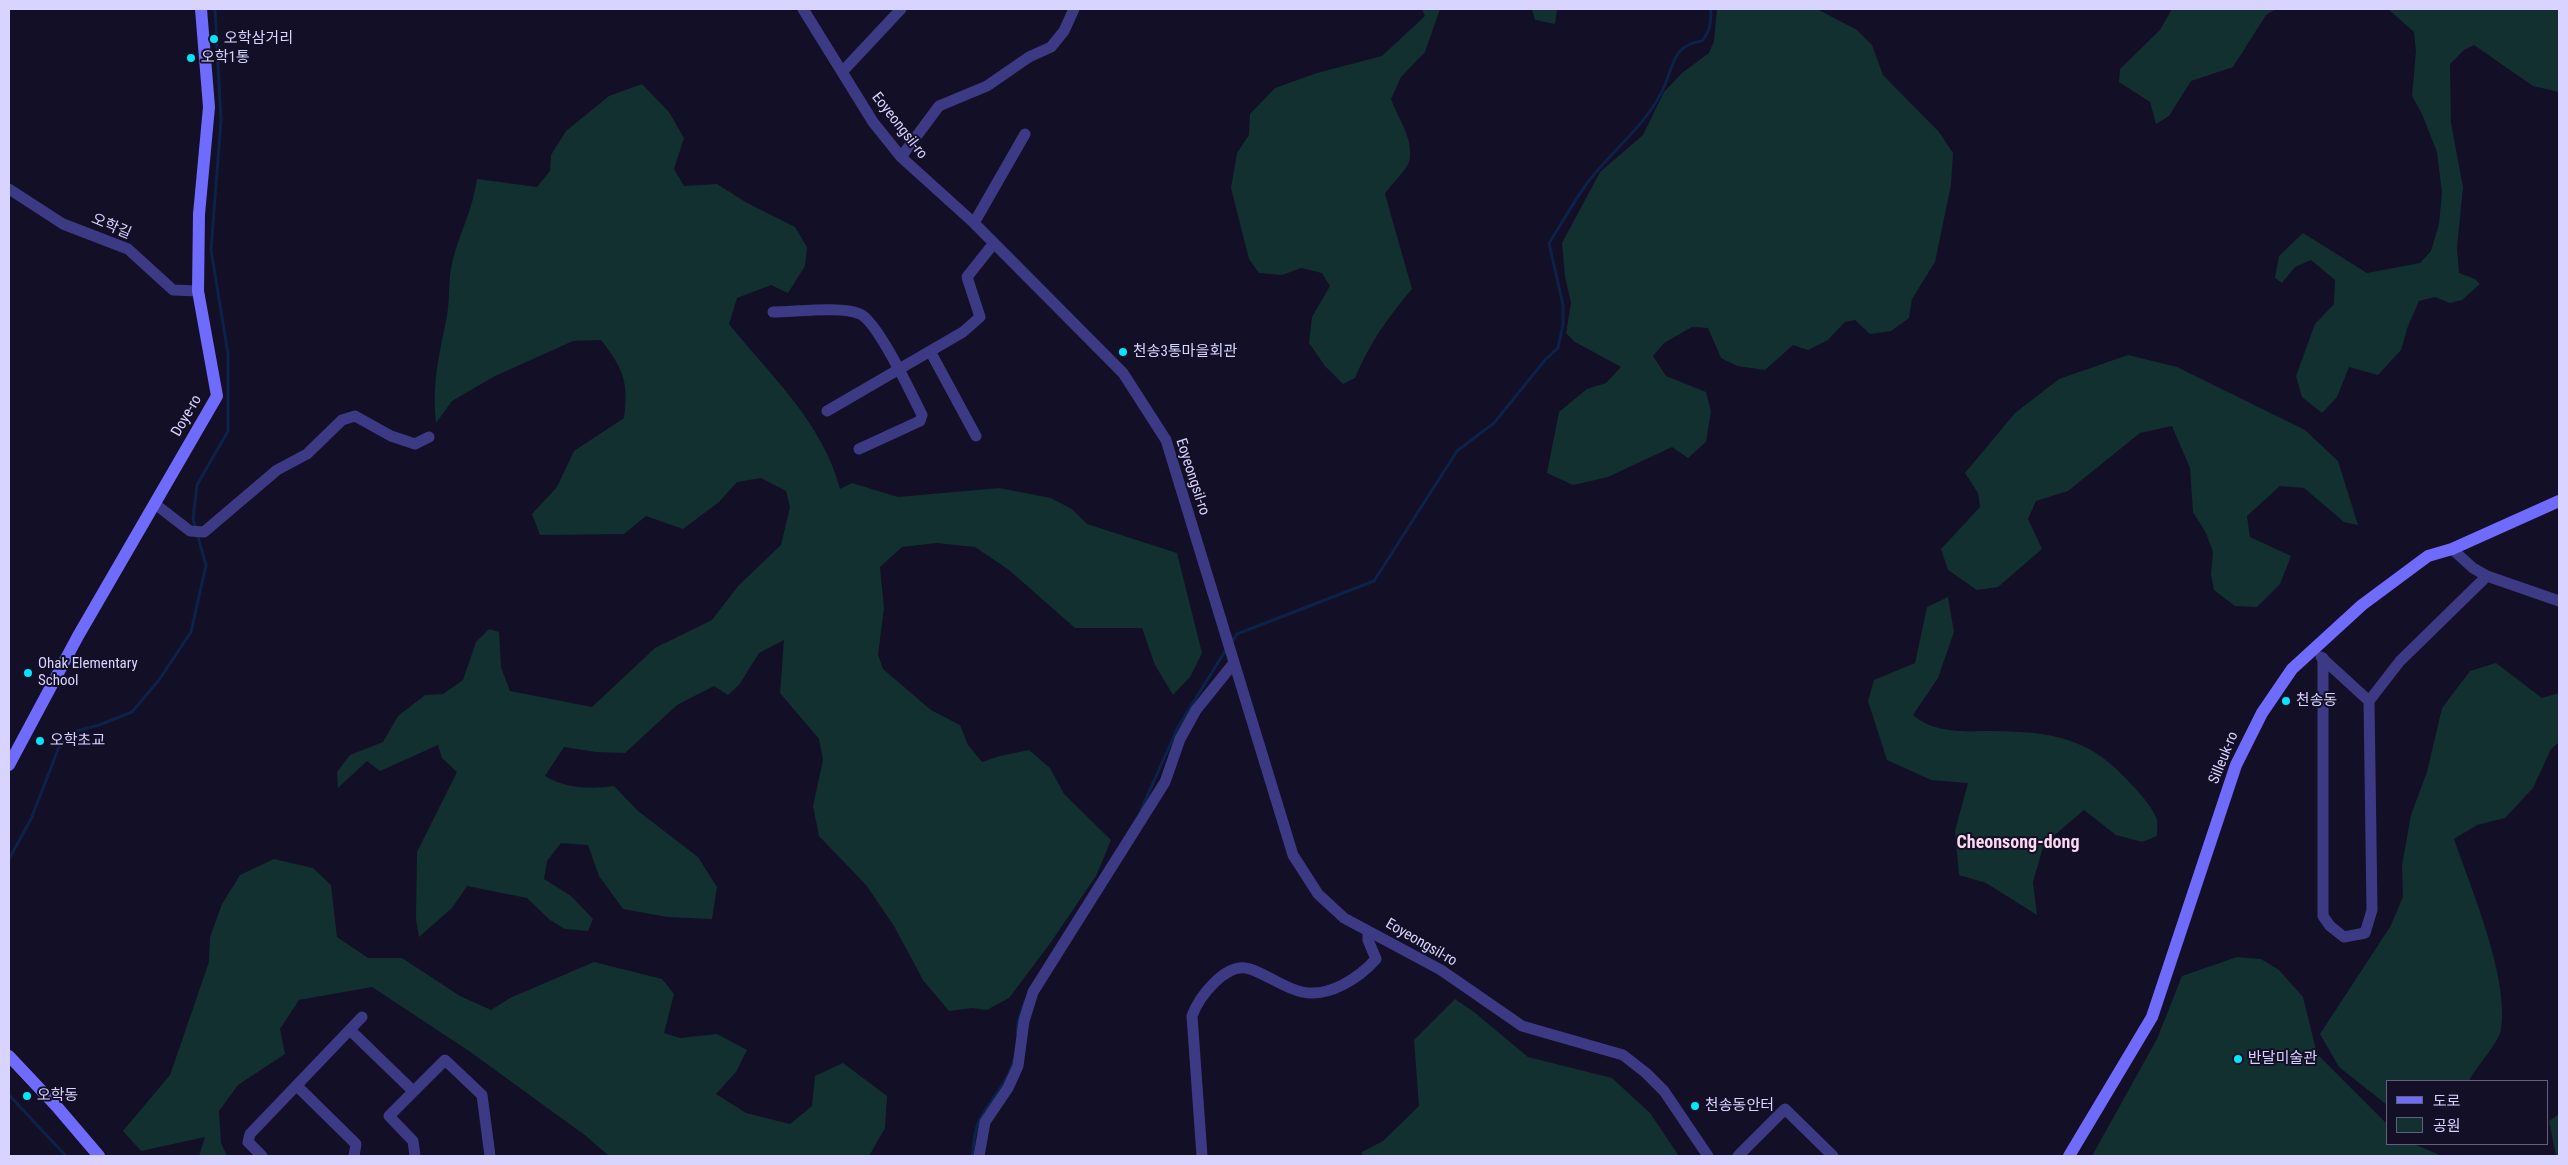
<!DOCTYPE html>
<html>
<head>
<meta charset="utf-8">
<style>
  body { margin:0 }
  #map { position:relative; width:2568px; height:1165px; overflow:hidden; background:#130f26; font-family:"Roboto Condensed","Noto Sans KR",sans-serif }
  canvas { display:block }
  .frame { position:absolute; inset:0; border:10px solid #d9d4ff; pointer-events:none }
  .legend { position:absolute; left:2386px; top:1080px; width:162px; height:65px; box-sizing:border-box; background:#130f26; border:1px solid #625e7d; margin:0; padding:6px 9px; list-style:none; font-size:15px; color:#d9d4ff }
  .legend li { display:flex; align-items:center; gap:10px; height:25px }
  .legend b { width:25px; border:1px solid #625e7d }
</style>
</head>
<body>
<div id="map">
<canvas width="2568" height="1165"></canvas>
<div class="frame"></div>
<ul class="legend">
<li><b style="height:6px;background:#6f6bff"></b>도로</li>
<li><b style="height:14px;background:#12302f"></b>공원</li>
</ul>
</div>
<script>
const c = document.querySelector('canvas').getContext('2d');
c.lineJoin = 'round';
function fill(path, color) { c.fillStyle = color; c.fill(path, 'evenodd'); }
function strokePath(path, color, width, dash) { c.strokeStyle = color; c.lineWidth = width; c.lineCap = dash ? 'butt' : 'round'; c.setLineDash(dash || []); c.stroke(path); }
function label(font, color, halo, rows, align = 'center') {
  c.font = font + ' "Roboto Condensed","Noto Sans KR",sans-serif'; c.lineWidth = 4; c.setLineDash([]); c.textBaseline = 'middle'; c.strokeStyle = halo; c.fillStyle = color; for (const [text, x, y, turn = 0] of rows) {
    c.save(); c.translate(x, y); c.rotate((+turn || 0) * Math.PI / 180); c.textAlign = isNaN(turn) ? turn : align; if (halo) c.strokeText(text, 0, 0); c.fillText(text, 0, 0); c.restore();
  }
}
const green = new Path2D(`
  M1422,9h18l-15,43 -24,25 -10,22c7,20 24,41 18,63 -2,7 -19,24 -24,32l27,95c-24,28 -43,55 -57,89l-12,6 -18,-18 -16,-23 3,-26 18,-31 -8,-13 -21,-5 -19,7 -23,-2 -10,-14 -18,-71 6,-35 12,-18 1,-21 25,-26 42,-15 65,-17 43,-40z
  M1532,9h25l-2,15 -20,-4z
  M1717,9h100l40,21 15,15 11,30 56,57 14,21 -2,32 -16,77 -23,37 -3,19 -18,13 -21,3 -15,-14 -10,2 -17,18 -20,10 -15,-5 -28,25 -28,-4 -16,-8 -13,-30 -16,-1 -28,16 -11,13 13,20 40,16 5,19 -5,31 -18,16 -16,-11 -64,30 -35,8 -26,-12 12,-61 28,-23 19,-6 15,-16 -46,-25 -9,-9 5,-30 -6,-26 -3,-34 38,-71 43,-37 21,-43 18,-19 27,-20 5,-12z
  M2172,9h104l-10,6 -33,52 -42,14 -22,35 -13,8 -6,-22 -31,-20 1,-13 40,-39z
  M2388,9h171v83l-26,-6 -59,-41 -10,5 -14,14 1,59 12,64 -6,61 2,25 16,6 5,5 -18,16 -12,3 -15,-6 -16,4 -11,25 -7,24 -23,25 -29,-8 -12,30 -15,16 -20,-16 -6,-21 19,-52 19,-20 1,-24 -24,-20 -16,7 -13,16 -7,-5 4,-22 24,-23 64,40 53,-10 11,-12 8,-27 3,-31 -5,-41 -15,-38 -10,-18 4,-45 -2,-19z
  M642,84l27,28 15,26 -10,31 10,17 33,-2 30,19 48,24 12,20 -2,19 -17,27 -17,-8 -34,13 -8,26c42,52 94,99 111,165l12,-6 46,14 101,-9 52,10 21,11 15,15 90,29 25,100 -12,24 -17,18 -18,-30 -13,-37h-67l-66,-58 -34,-23 -38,-4 -35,4 -22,20 4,41 -6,47 5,14 48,41 29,15 8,20 14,17 18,-6 29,-6 21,18 14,26 47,46 -15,36 -45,66 -42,56 -22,12 -15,-2 -23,3 -26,-31 -29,-54 -28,-41 -47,-49 -6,-30 10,-46 -4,-21 -39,-46 4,-53 -25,13 -20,32 -11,10 -14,-9 -37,19 -52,48 -29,-1 -32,-5 -19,29c21,13 45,13 69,10l24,25 60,46 19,30 -5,32 -45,-2 -44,-8 -24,-33 -11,-31 -27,-2 -14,18 -3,18 27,17 22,23 -5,12 -23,-2 -15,-9 -23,-22 -60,-12 -15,22 -33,29 -3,-18 1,-67 40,-80 -15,-14 -4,-13 -58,26 -13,-10 -29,27 -1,-16 13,-17 33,-13 15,-26 27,-21 18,-1 20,-14 13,-38 13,-13 10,3 2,35 9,24 82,16 63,-59 57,-28 26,-34 43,-41 9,-38 -4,-16 -25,-13 -24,4 -18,20 -36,27 -37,-13 -22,18 -84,1 -8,-21 25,-27 17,-36 50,-33c5,-36 -1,-50 -23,-78l-28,1 -78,35 -43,25 -16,22c-4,-41 3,-67 11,-107 3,-17 1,-36 5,-53 7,-29 21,-54 25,-84l60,8 13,-16 1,-16 15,-24 43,-35z
  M2128,355l49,12 128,63 33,31 20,64 -14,-3 -40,-34 -24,-2 -33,30 3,21 41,19 -11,28 -23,23 -22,-1 -21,-16 -3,-16 2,-22 -7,-19 -13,-21 -3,-44 -18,-42 -32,7 -72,58 -32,10 -8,18 14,30 -44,38 -21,3 -29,-20 -7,-21 39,-42 -2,-14 -13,-20 50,-60 44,-34z
  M1948,597l6,35 -16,46 -25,37c22,19 51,16 79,16 60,1 98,6 139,53 9,9 20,22 25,33 2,5 1,14 1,19l-15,6 -26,-7 -32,-25 -40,34 -11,38 4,33 -51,-32 -27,-8 -4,-44 13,-48 -37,-3 -44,-20 -19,-59 6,-21 41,-17 12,-56z
  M2496,663l46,35 17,-5v49l-8,7 -18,39 -28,30 -28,7 -23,14c17,49 56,141 47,191 -2,12 -25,37 -32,51h-82v24l-48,-38 -19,-33 70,-107 13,-30 -1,-32 9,-50 16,-43 15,-64 28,-37z
  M274,859l39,9 18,17 6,52 31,21h34l58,38 31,14 19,-12 84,-36 68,17 12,15 -10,39 16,5 37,-4 30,16 -11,22 -20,22 30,19 44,11 22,-18 3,-30 28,-13 44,33 -2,32 -16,28h-260l-23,-20 -117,-85 -97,-64 -73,13 -19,29 5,25 -47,31 -19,26 2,32 6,13h-28l6,-19 -64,14 -18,-20 47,-56 39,-113 1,-25 12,-33 18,-29z
  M2237,957l24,2 18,11 24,27 14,57 70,70v20h27l28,12h-350l65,-117 25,-63z
  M1455,999l19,13 54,45 84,21 38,35 29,43h-317v-4l21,-11 36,-35 -5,-66z
  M2559,1114v42h-3l-7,-35z`);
const stream = new Path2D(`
  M1231,643l6,-9 137,-53 83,-130 37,-28 51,-63 13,-12 5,-23v-20l-14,-62c13,-20 25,-42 39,-61 25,-33 59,-57 76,-95 10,-23 9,-42 38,-46 9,-11 9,-19 9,-32
  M1141,810l37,-83 49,-79
  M9,859l22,-40 28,-72 14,-15 26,-7 33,-13 27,-32 32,-48 15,-67 -13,-46 4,-34 31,-54v-77l-17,-104 10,-130 -6,-111
  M1017,1033l1,-12 7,-20
  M9,1095l57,61
  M972,1156c2,-10 2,-25 7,-35 11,-21 29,-38 35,-62`);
const street = new Path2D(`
  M803,9l70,113 28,35 73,66 149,150 43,67 127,415 25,39 26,24 97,52 81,56 101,29 23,18 18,18 44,65
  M842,72l59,-63
  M901,157l38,-51 48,-20 42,-29 22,-10 13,-16 10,-22
  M9,189l54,35 65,25 45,41 25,1
  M974,223l51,-89
  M773,312c22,0 69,-6 87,2 18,8 52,81 62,101l-2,6 -61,28
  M930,351l46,85
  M827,411l136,-79 17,-15 -13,-40 27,-34
  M155,504l35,27 14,1 73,-62 30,-16 35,-34 13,-4 36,20 24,8 14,-7
  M2452,549l21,19 14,8 72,25
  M2321,657l48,44
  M2323,658v258l7,10 14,11 21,-4 7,-23 -3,-209 31,-40 87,-85
  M350,1030l63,61
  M297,1086l59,58 -2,12
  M262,1156l-14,-14 2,-8 112,-117
  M415,1156l-2,-15 -24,-25 56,-56 37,35 8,61
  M979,1156l6,-34 23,-34 10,-22 6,-45 9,-29 132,-210 15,-43 16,-29 37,-46
  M1202,1156l-10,-140c7,-19 34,-55 58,-47 18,6 34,19 52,23 27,6 57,-14 74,-33l-8,-19v-9
  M1738,1156l47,-47 48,47`);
const secondary = new Path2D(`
  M9,765l69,-129 139,-240 -19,-105 1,-77 10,-107 -8,-98
  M9,1056l49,52 41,48
  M2069,1156l83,-139 84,-252 26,-52 30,-44 70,-64 66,-49 24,-7 107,-48`);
const markers = [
  [214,39,5,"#00e5ff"],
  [191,58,5,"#00e5ff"],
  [1123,352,5,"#00e5ff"],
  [28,673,5,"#00e5ff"],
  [2286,701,5,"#00e5ff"],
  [40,741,5,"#00e5ff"],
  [2238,1059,5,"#00e5ff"],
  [27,1096,5,"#00e5ff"],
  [1695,1106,5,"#00e5ff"]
];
const poiNames = [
  ["오학삼거리",224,39],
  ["오학1통",201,58],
  ["천송3통마을회관",1133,352],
  ["Ohak Elementary",38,664],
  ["School",38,681],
  ["천송동",2296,701],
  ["오학초교",50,741],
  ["반달미술관",2248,1059],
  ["오학동",37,1096],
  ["천송동안터",1705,1106]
];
const streetNames = [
  ["Eoyeongsil-ro",899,126,52],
  ["오학길",111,227,23],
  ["Doye-ro",187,416,-60],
  ["Eoyeongsil-ro",1192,477,72],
  ["Silleuk-ro",2224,758,-68],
  ["Eoyeongsil-ro",1421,943,30]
];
const quarterNames = [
  ["Cheonsong-dong",2018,843]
];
fill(green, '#12302f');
strokePath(stream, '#0c2248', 3);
strokePath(street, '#3d3a85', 11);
strokePath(secondary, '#6f6bff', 12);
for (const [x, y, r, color] of markers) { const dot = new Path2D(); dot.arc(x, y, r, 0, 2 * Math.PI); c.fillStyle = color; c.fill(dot); strokePath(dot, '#130f26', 2); }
label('15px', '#d9d4ff', '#130f26', poiNames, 'left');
label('15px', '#d9d4ff', '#130f26', streetNames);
label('bold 18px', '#ffd6f0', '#130f26', quarterNames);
</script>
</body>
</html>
